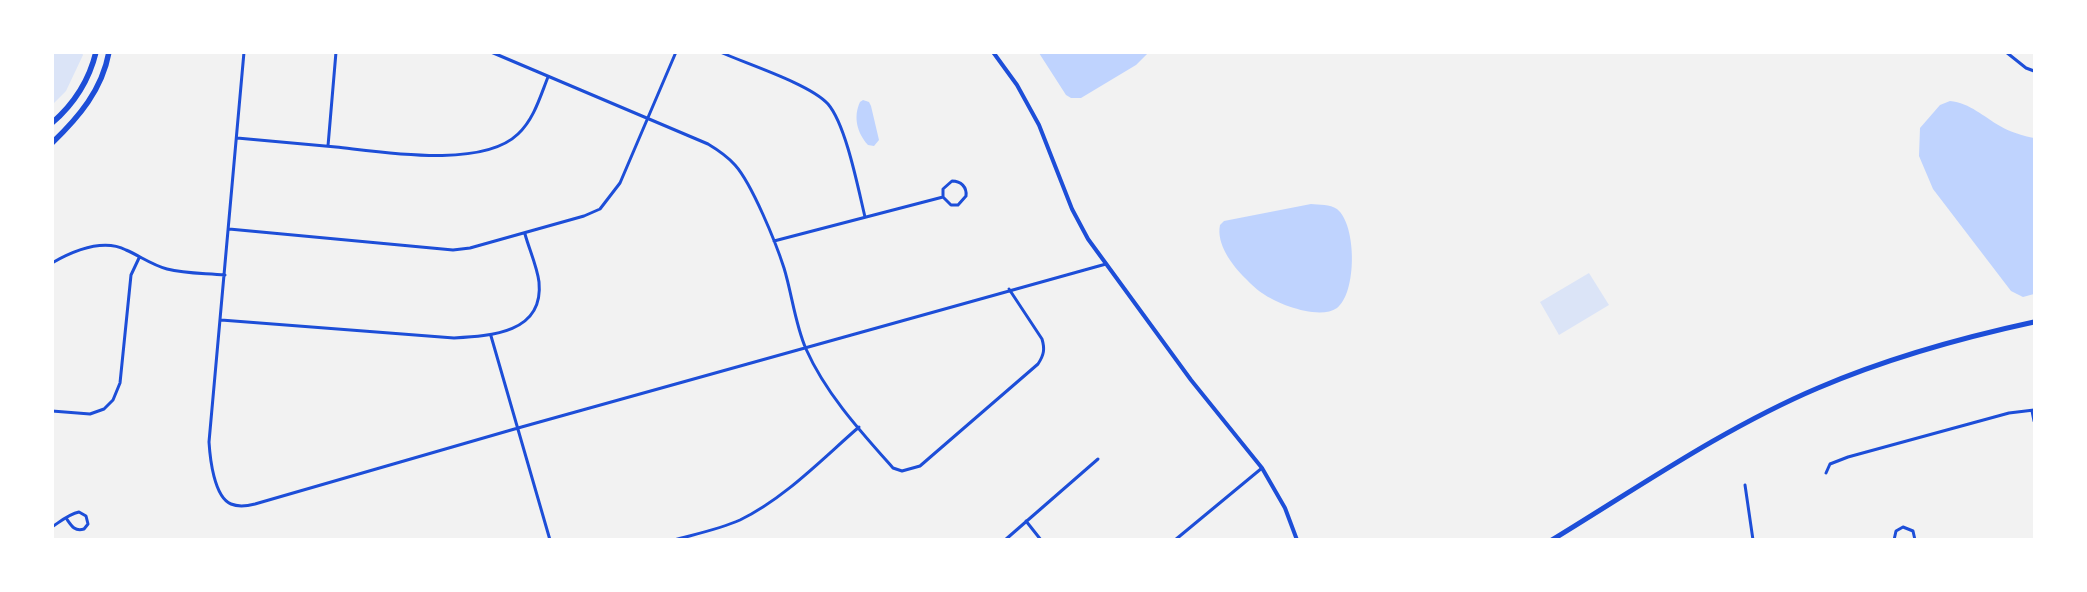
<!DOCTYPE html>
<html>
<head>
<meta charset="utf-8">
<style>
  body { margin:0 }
  #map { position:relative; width:2087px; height:592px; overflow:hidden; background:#f2f2f2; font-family:Signika,sans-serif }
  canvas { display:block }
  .frame { position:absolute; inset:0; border:54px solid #fff; pointer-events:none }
</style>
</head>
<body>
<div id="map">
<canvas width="2087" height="592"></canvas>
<div class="frame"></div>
</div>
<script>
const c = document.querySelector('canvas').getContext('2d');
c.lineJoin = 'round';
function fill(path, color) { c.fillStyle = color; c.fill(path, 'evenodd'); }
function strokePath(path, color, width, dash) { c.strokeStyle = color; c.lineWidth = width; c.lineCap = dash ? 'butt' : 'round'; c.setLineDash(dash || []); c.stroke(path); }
const green = new Path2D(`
  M53,52l29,1 1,2 -17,36 -13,13z
  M1589,273l20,32 -50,30 -19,-33z`);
const water = new Path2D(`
  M1039,53h109l-12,12 -55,33h-10l-5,-3z
  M863,100l6,2 2,4 8,34 -5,6 -6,-1c-11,-12 -15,-28 -8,-43z
  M1950,101c20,2 34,16 50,25 10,6 24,10 34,12v156l-11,3 -12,-6 -78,-102 -14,-33 1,-28 20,-23z
  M1311,204c8,1 19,0 26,5 20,16 20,84 0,99 -17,12 -57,-3 -72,-13 -7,-4 -14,-11 -20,-17 -13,-13 -29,-34 -25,-53l4,-4z`);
const minor = new Path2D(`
  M244,52l-35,390c1,16 5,55 22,62 7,3 16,2 24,0l263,-76 588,-164
  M491,52l217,92c10,6 19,12 27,21 17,19 41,78 49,103 8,26 11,56 22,81 20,45 55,83 87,119l9,3 18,-5 118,-102c6,-9 7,-15 4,-25l-33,-50
  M720,52c27,12 90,32 108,52 18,21 30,84 37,113
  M2006,52l20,16 8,3
  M237,138c33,3 66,6 99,9 46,5 146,22 182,-13 16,-15 22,-37 30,-57
  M328,146l8,-94
  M229,229l224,21 17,-2 114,-32 16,-7 20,-26 56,-131
  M774,241l169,-44v-8l9,-8c9,0 15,6 14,15l-8,9h-7l-8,-8
  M52,263c21,-12 50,-25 74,-13 14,6 26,15 41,19 19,5 39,4 58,6
  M221,320l233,18c37,-2 90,-5 85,-56 -2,-16 -10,-33 -14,-48
  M491,336l59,204
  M52,411l38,3 14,-5 9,-9 7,-17 11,-108 8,-17
  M2032,411l2,10
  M1826,473l4,-9 18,-7 161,-44 25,-3
  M1745,485l8,55
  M1026,521l15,19
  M52,527c9,-6 17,-13 27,-15l7,4 2,8 -4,5c-10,3 -13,-4 -18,-11
  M674,540c22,-6 46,-11 66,-20 45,-22 82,-61 119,-93
  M1005,540l93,-81
  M1175,540l87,-72
  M1894,540l2,-9 7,-4 10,4 2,9`);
const tertiary = new Path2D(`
  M993,52l24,33 22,40 33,84 16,30 103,141 71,88 23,40 12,32`);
const primary = new Path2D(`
  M1552,540c87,-53 172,-112 266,-152 70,-30 142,-50 216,-66`);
const motorway = new Path2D(`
  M52,123c22,-19 37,-42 44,-71
  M52,143c27,-26 50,-53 57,-91`);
fill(green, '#dbe4f7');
fill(water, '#bfd3fe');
strokePath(minor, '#1d4ed8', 3);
strokePath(tertiary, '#1d4ed8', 4);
strokePath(primary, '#1d4ed8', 5);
strokePath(motorway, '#1d4ed8', 5.5);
</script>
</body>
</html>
